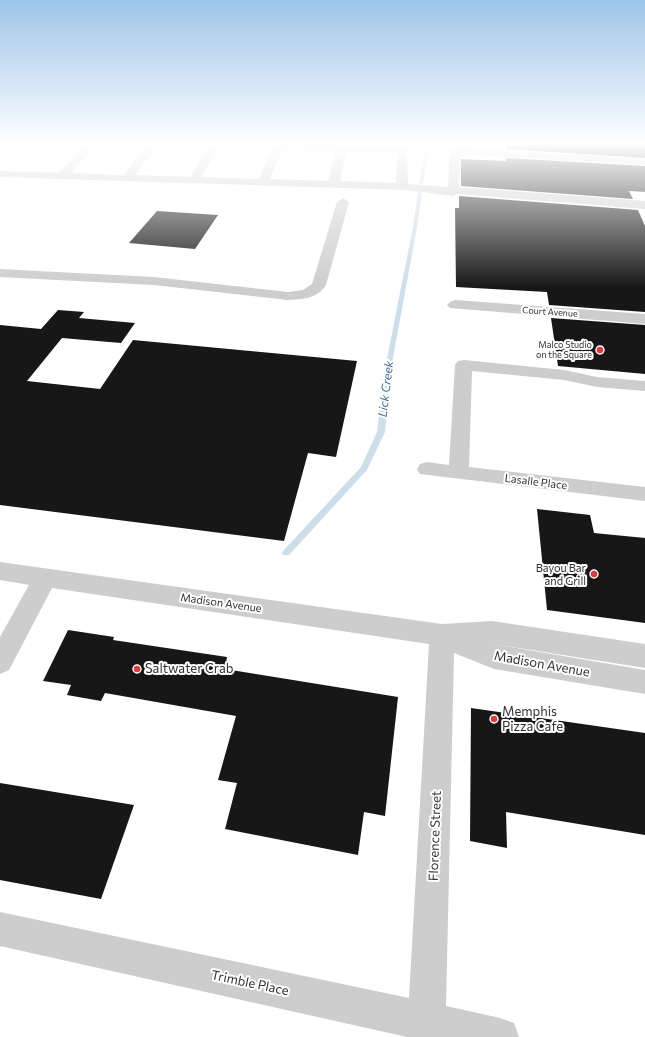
<!DOCTYPE html>
<html>
<head>
<meta charset="utf-8">
<style>
  body { margin:0 }
  canvas { display:block; background:#fff }
</style>
</head>
<body>
<canvas width="645" height="1037"></canvas>
<script>
const c = document.querySelector('canvas').getContext('2d');
c.lineJoin = 'round';
function fill(path, color) { c.fillStyle = color; c.fill(path, 'evenodd'); }
function strokePath(path, color, width, dash) { c.strokeStyle = color; c.lineWidth = width; c.lineCap = dash ? 'butt' : 'round'; c.setLineDash(dash || []); c.stroke(path); }
function label(font, color, halo, rows, align = 'center') {
  c.font = font + ' Commissioner,sans-serif'; c.lineWidth = 4; c.setLineDash([]); c.textBaseline = 'middle'; c.strokeStyle = halo; c.fillStyle = color; for (const [text, x, y, turn = 0] of rows) {
    c.save(); c.translate(x, y); c.rotate((+turn || 0) * Math.PI / 180); c.textAlign = isNaN(turn) ? turn : align; if (halo) c.strokeText(text, 0, 0); c.fillText(text, 0, 0); c.restore();
  }
}
const stream = new Path2D(`
  M426,143h4l-7,40 -2,1 -2,-1z
  M420,192l2,1 -5,34 -27,147 -5,58 -18,38 -78,85h-6l-1,-2 1,-2 78,-84 16,-35 7,-58 29,-147 5,-34z`);
const building = new Path2D(`
  M506,143h139v15l-139,-9z
  M506,158l139,8v26l-16,-1 4,8 -172,-13v-27l45,2z
  M459,196l179,14 7,16v86l-96,-7 -2,-13 -91,-5 -1,-79h4z
  M157,211l61,4 -23,34 -66,-6z
  M58,310l26,2 -5,6 56,5 -14,20 -59,-5 -35,43 73,8 33,-49 224,21 -21,96 -28,-4 -24,88 -284,-36v-180l41,4z
  M551,318l94,7v49l-87,-8z
  M537,509l53,6 4,18 51,5v85l-98,-13z
  M68,630l46,7 -1,3 114,17 -2,12 173,28 -13,119 -21,-4 -6,43 -133,-26 12,-46 -19,-3 18,-64 -131,-23 -4,8 -34,-6 4,-10 -28,-4z
  M471,708l174,25v102l-139,-23 1,36 -37,-7z
  M0,783l134,22 -33,94 -101,-19z`);
const minor = new Path2D(`
  M59,143h10l1,1 -5,3z
  M88,143h11l-29,30 54,2 24,-32h118l136,4 5,3 1,34 40,3 2,-36 5,-3 190,11v6l-185,-11 -1,33 186,14v8l-188,-15 -4,2 -47,-6 -406,-13v-6l58,2zM157,146l51,2 -18,29 -55,-2zM218,148l54,1 -13,30 -58,-2zM282,150l54,1 -8,30 -58,-2zM346,152l51,1 -1,30 -56,-2z
  M343,198l6,4 -23,83c-9,14 -23,14 -38,15l-134,-15 -154,-8v-8l154,8 134,15 15,-2 9,-6 25,-82z
  M455,300l190,14v10l-195,-16 -3,-3 3,-3z
  M464,360l100,10 33,7 48,4v10l-48,-4 -33,-7 -92,-9 -3,96 176,20v14l-225,-27 -3,-5 3,-5 7,-2 22,3 6,-100 3,-4z
  M0,562l442,62 50,-3 153,23v24l-158,-25 158,27v24l-151,-25 -40,-16 -8,353 54,12 14,5 5,14h-112l-407,-91v-34l409,86 20,-354 -377,-56 -43,82 -9,4v-37l29,-52 -29,-5z`);
const markers = [
  [600,350,4,"#df3b3f"],
  [594,574,4,"#df3b3f"],
  [137,669,4,"#df3b3f"],
  [494,719,4,"#df3b3f"]
];
const farStreetnames = [
  ["Court Avenue",550,312,4]
];
const farPoinames = [
  ["Malco Studio",592,345],
  ["on the Square",592,355]
];
const streetNames = [
  ["Lasalle Place",536,482,7],
  ["Madison Avenue",221,603,8]
];
const poiNames = [
  ["Bayou Bar",586,568],
  ["and Grill",586,581]
];
const waterNames = [
  ["Lick Creek",386,389,-83]
];
const nearStreetnames = [
  ["Madison Avenue",542,664,10],
  ["Florence Street",435,836,-88],
  ["Trimble Place",250,983,12]
];
const nearPoinames = [
  ["Saltwater Crab",145,669],
  ["Memphis",502,712],
  ["Pizza Cafe",502,727]
];
fill(stream, '#cddeeb');
fill(building, '#171717');
fill(minor, '#cdcdcd');
const sky = c.createLinearGradient(0, 0, 0, 288);
sky.addColorStop(0, '#9dc5e9');
sky.addColorStop(0.5, '#fff');
sky.addColorStop(1, '#ffffff00');
c.fillStyle = sky;
c.fillRect(0, 0, 645, 288);
for (const [x, y, r, color] of markers) { const dot = new Path2D(); dot.arc(x, y, r, 0, 2 * Math.PI); c.fillStyle = color; c.fill(dot); strokePath(dot, '#fff', 1.5); }
label('9px', '#303030', '#fff', farStreetnames);
label('9px', '#303030', '#fff', farPoinames, 'right');
label('11px', '#303030', '#fff', streetNames);
label('11px', '#303030', '#fff', poiNames, 'right');
label('italic 12px', '#416d90', '#fff', waterNames);
label('13px', '#303030', '#fff', nearStreetnames);
label('13px', '#303030', '#fff', nearPoinames, 'left');
</script>
</body>
</html>
